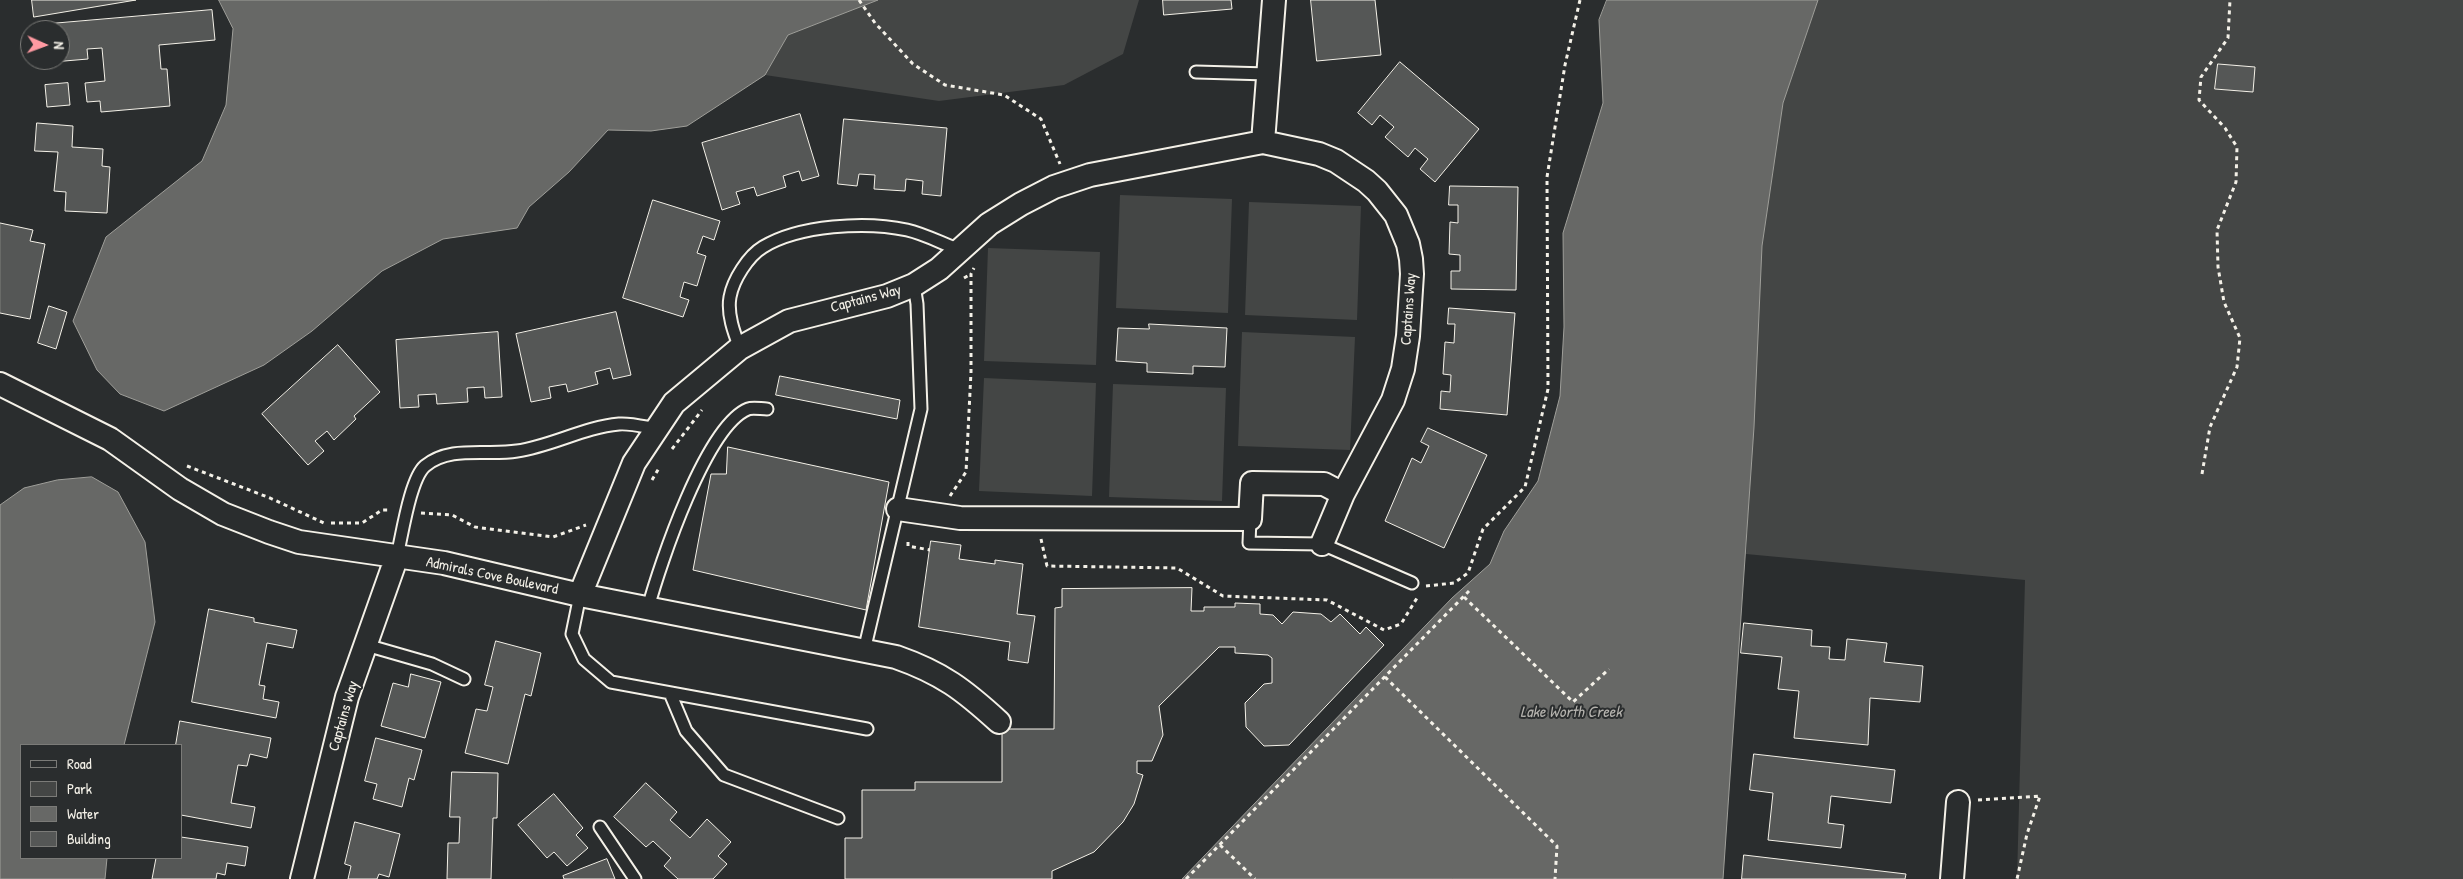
<!DOCTYPE html>
<html>
<head>
<meta charset="utf-8">
<style>
  body { margin:0 }
  #map { position:relative; width:2463px; height:879px; overflow:hidden; background:#2a2d2e; font-family:"Patrick Hand",sans-serif }
  canvas { display:block }
  .legend { position:absolute; left:20px; top:744px; width:162px; height:115px; box-sizing:border-box; background:#2a2d2e; border:1px solid #7b7b78; margin:0; padding:6px 9px; list-style:none; font-size:15px; color:#f4f1e8 }
  .legend li { display:flex; align-items:center; gap:10px; height:25px }
  .legend b { width:25px; border:1px solid #7b7b78 }
  .north { position:absolute; left:20px; top:20px; width:50px; height:50px; box-sizing:border-box; background:#2a2d2e; border:1px solid #7b7b78; border-radius:50%; rotate:92deg; font-size:14px; font-weight:700; line-height:20px; text-align:center; color:#f4f1e8 }
  .north::after { content:''; display:block; margin:auto; width:18px; height:22px; background:#ff9aa2; clip-path:polygon(50% 0,100% 100%,50% 72%,0 100%) }
</style>
</head>
<body>
<div id="map">
<canvas width="2463" height="879"></canvas>
<ul class="legend">
<li><b style="height:6px;background:#2a2d2e"></b>Road</li>
<li><b style="height:14px;background:#444645"></b>Park</li>
<li><b style="height:14px;background:#676866"></b>Water</li>
<li><b style="height:14px;background:#555756"></b>Building</li>
</ul>
<div class="north">N</div>
</div>
<script>
const c = document.querySelector('canvas').getContext('2d');
c.lineJoin = 'round';
function fill(path, color) { c.fillStyle = color; c.fill(path, 'evenodd'); }
function strokePath(path, color, width, dash) { c.strokeStyle = color; c.lineWidth = width; c.lineCap = dash ? 'butt' : 'round'; c.setLineDash(dash || []); c.stroke(path); }
function label(font, color, halo, rows, align = 'center') {
  c.font = font + ' "Patrick Hand",sans-serif'; c.lineWidth = 4; c.setLineDash([]); c.textBaseline = 'middle'; c.strokeStyle = halo; c.fillStyle = color; for (const [text, x, y, turn = 0] of rows) {
    c.save(); c.translate(x, y); c.rotate((+turn || 0) * Math.PI / 180); c.textAlign = isNaN(turn) ? turn : align; if (halo) c.strokeText(text, 0, 0); c.fillText(text, 0, 0); c.restore();
  }
}
const green = new Path2D(`
  M878,0h261l-16,54 -59,31 -125,16 -174,-26 23,-40z
  M1818,0h645v879h-446l8,-299 -279,-26 16,-308 21,-143z
  M1120,195l112,4 -4,114 -112,-5z
  M1249,202l112,4 -4,114 -112,-5z
  M988,248l112,4 -4,113 -112,-4z
  M1242,332l113,5 -5,113 -112,-4z
  M984,378l112,5 -4,113 -113,-5z
  M1113,384l113,4 -4,113 -113,-4z`);
const water = new Path2D(`
  M219,0h659l-90,35 -23,40 -78,51 -36,5 -43,-1 -39,42 -40,35 -12,21 -74,11 -61,32 -70,60 -48,34 -100,46 -44,-17 -23,-24 -24,-49 33,-84 96,-76 24,-56 7,-76z
  M1607,0h211l-35,103 -21,143 -8,181 -31,452h-541l270,-281 38,-34 14,-33 34,-50 22,-85 4,-69 -1,-94 40,-130 -4,-83z
  M92,477l26,15 27,50 10,80 -31,123h-103v113h86l-2,21h-105v-374l24,-17 33,-8z`);
const building = new Path2D(`
  M32,0h104l-102,17z
  M1163,0h68l1,9 -68,6z
  M1311,0h64l6,55 -64,6z
  M212,10l3,30 -56,5 2,24h6l3,37 -69,6 -1,-11 -13,1 -2,-19 20,-2 -3,-33 -15,1 1,10 -47,4v-3h19v-30h-22v-5z
  M1400,62l79,67 -44,53 -15,-13 8,-10 -13,-11 -7,9 -23,-20 9,-10 -14,-12 -8,10 -14,-12z
  M2218,64l37,3 -2,25 -38,-3z
  M68,83l2,22 -23,2 -2,-22z
  M800,114l19,62 -17,5 -3,-10 -16,5 3,11 -29,9 -3,-9 -18,5 4,12 -18,6 -20,-67z
  M844,119l103,9 -6,68 -19,-2 1,-13 -17,-2 -1,12 -31,-2 1,-14 -16,-1 -2,12 -19,-2z
  M37,123l36,3 -1,21 31,2 -1,17 8,1 -3,46 -42,-2 1,-19 -12,-1 4,-39 -23,-1z
  M1450,186l68,1 -2,103 -65,-1v-18h9v-16l-11,-1 1,-32 8,1v-18h-9z
  M653,200l67,21 -6,19 -11,-4 -6,17 9,3 -9,30 -13,-4 -4,15 9,3 -6,17 -60,-19z
  M0,223l33,7 -3,11 15,3 -15,75 -30,-6z
  M49,306l18,6 -11,37 -18,-6z
  M1449,308l66,5 -8,102 -67,-6 1,-18 9,1 1,-17 -8,-1 2,-32 9,1 1,-19h-7z
  M616,312l15,63 -18,4 -3,-11 -15,4 3,12 -30,8 -2,-8 -17,3 2,11 -20,4 -15,-68z
  M1149,324l78,4 -2,39 -32,-1v8l-46,-2v-9l-31,-2 2,-33 31,1z
  M498,332l4,65 -17,1 -1,-11 -17,1 1,14 -31,2 -1,-10 -18,1 1,12 -19,1 -4,-68z
  M338,345l42,47 -26,24 2,3 -22,21 -7,-9 -12,10 9,10 -16,14 -46,-51z
  M780,376l120,24 -3,19 -121,-24z
  M1428,428l59,27 -43,93 -59,-27 27,-63 9,5 8,-17 -8,-4z
  M728,447l161,35 -23,128 -173,-40 18,-96h15z
  M931,541l30,4 -2,14 36,5v-4l28,4 -6,50 18,2 -7,47 -20,-3 2,-18 -91,-15z
  M1192,588l-1,23h13v-4h31v-4l25,1v10l13,1 9,9 11,-12 28,2 10,8 9,-8 20,20 6,-7 18,18 -95,100 -25,1 -18,-19 -1,-24 19,-19 8,-1v-25l-4,-3 -33,-2v-6h-16l-60,59 4,29 -11,26h-15v12l6,2 -9,29 -11,18 -29,30 -42,19v8h-207v-41h17v-48h53v-8h87v-53h52l1,-121 7,-1v-18z
  M209,609l45,9v4l43,8 -4,18 -26,-5 -8,42 6,1 -2,13 16,3 -3,16 -84,-16z
  M1744,623l68,7 -1,16 19,1 -1,12 16,1 2,-21 40,4 -3,19 39,4 -3,36 -50,-4 -2,47 -74,-7 5,-47 -21,-2 4,-32 -41,-4z
  M496,641l45,12 -10,43 -6,-2 -17,70 -43,-11 11,-44 11,2 6,-24 -8,-2z
  M411,674l30,8 -16,56 -44,-12 12,-43 15,4z
  M180,721l91,17 -4,20 -17,-4 -3,12 -9,-1 -7,38 24,4 -4,21 -70,-13v-70h-5z
  M376,738l46,12 -8,30 -5,-2 -7,29 -29,-8 4,-15 -12,-3z
  M1754,754l141,16 -4,33 -60,-7 -3,27 16,2 -3,23 -73,-8 5,-47 -23,-3z
  M452,772l46,1 -1,45h-4l-2,61h-44l1,-36h11l1,-26h-10z
  M646,783l31,29 -7,8 20,18 17,-19 24,23 -13,14 9,8 -14,15h-35l-14,-13 7,-8 -18,-17 -7,6 -32,-30z
  M554,794l29,34 -7,7 12,13 -21,18 -13,-14 -7,6 -29,-33z
  M355,822l45,12 -11,43 -10,-3 -2,5h-29l3,-13 -6,-2z
  M181,837l67,10 -3,19 -18,-3 -2,12 -8,-2 -1,6h-64l4,-21h25z
  M1744,855l162,19 -1,5h-163z
  M607,859l8,20h-51l-1,-3z`);
const path = new Path2D(`
  M859,0l16,23 38,41 32,21 59,10 37,24 19,45
  M964,278l7,-4
  M672,449l30,-39
  M187,466l83,32 54,25
  M2202,474l8,-47 27,-60 3,-29 -16,-36 -6,-35 -1,-37 19,-48 1,-35 -12,-19 -26,-28 2,-23 27,-39 2,-38
  M652,480l7,-12
  M950,496l16,-24 5,-100v-98l3,-6
  M421,513l31,2 23,12 78,10 33,-12
  M331,523h31l20,-13h8
  M1041,539l6,27 130,2 46,28 104,4 57,30 17,-6 16,-26
  M908,542v4l22,4
  M1426,586l28,-3 14,-10 15,-44 42,-42 23,-98 -1,-212 18,-112 15,-65
  M1464,597l109,105 36,-33
  M1385,677l172,169 -2,33
  M1978,800l62,-4 -13,38 -10,45
  M1220,845l35,34
  M1186,879l283,-288`);
const service = new Path2D(`
  M1196,72l72,2
  M740,348c-6,-15 -13,-34 -10,-51 3,-17 18,-41 33,-50 36,-22 103,-26 144,-17 18,4 36,14 53,20
  M1250,519l-1,24 73,1 90,39
  M397,556c5,-20 13,-77 28,-90 25,-21 62,-10 92,-15 35,-5 67,-24 102,-27 12,-1 26,3 38,5
  M580,595l-8,39 12,25 27,23 256,47
  M648,608c12,-44 58,-182 100,-199 5,-2 13,0 19,0
  M366,645l66,19 32,15
  M864,651l57,-242 -4,-105 -3,-19
  M670,693l16,38 38,44 114,43
  M600,827l35,52`);
const minor = new Path2D(`
  M1263,142l11,-142
  M0,384l110,55 70,50 43,25 46,18 30,10 145,21 136,32 316,62c46,16 68,33 103,65
  M898,509l62,9 290,1 2,-36 72,1 19,10
  M580,595l54,-132 40,-60 66,-55 49,-27 98,-25 27,-11 25,-16 50,-45 32,-20 33,-17 36,-12 173,-33 56,12 17,7 30,20 11,10 19,24 12,29 3,15 1,15 -4,62 -5,33 -10,31 -50,94 -21,50
  M302,879l45,-182 50,-141
  M1952,879l6,-77`);
const streetNames = [
  ["Captains Way",866,299,-15],
  ["Captains Way",1409,309,-86],
  ["Admirals Cove Boulevard",492,576,12],
  ["Captains Way",344,716,-74]
];
const waterNames = [
  ["Lake Worth Creek",1571,713]
];
fill(green, '#444645');
fill(water, '#676866');
strokePath(water, '#9f9f9a', 1);
fill(building, '#555756');
strokePath(building, '#f4f1e8', 1);
strokePath(service, '#f4f1e8', 15);
strokePath(minor, '#f4f1e8', 26);
strokePath(path, '#f4f1e8', 3, [4, 4]);
strokePath(service, '#2a2d2e', 11);
strokePath(minor, '#2a2d2e', 22);
label('15px', '#f4f1e8', '#2a2d2e', streetNames);
label('italic 16px', '#b5b3ae', '#2a2d2e', waterNames);
</script>
</body>
</html>
